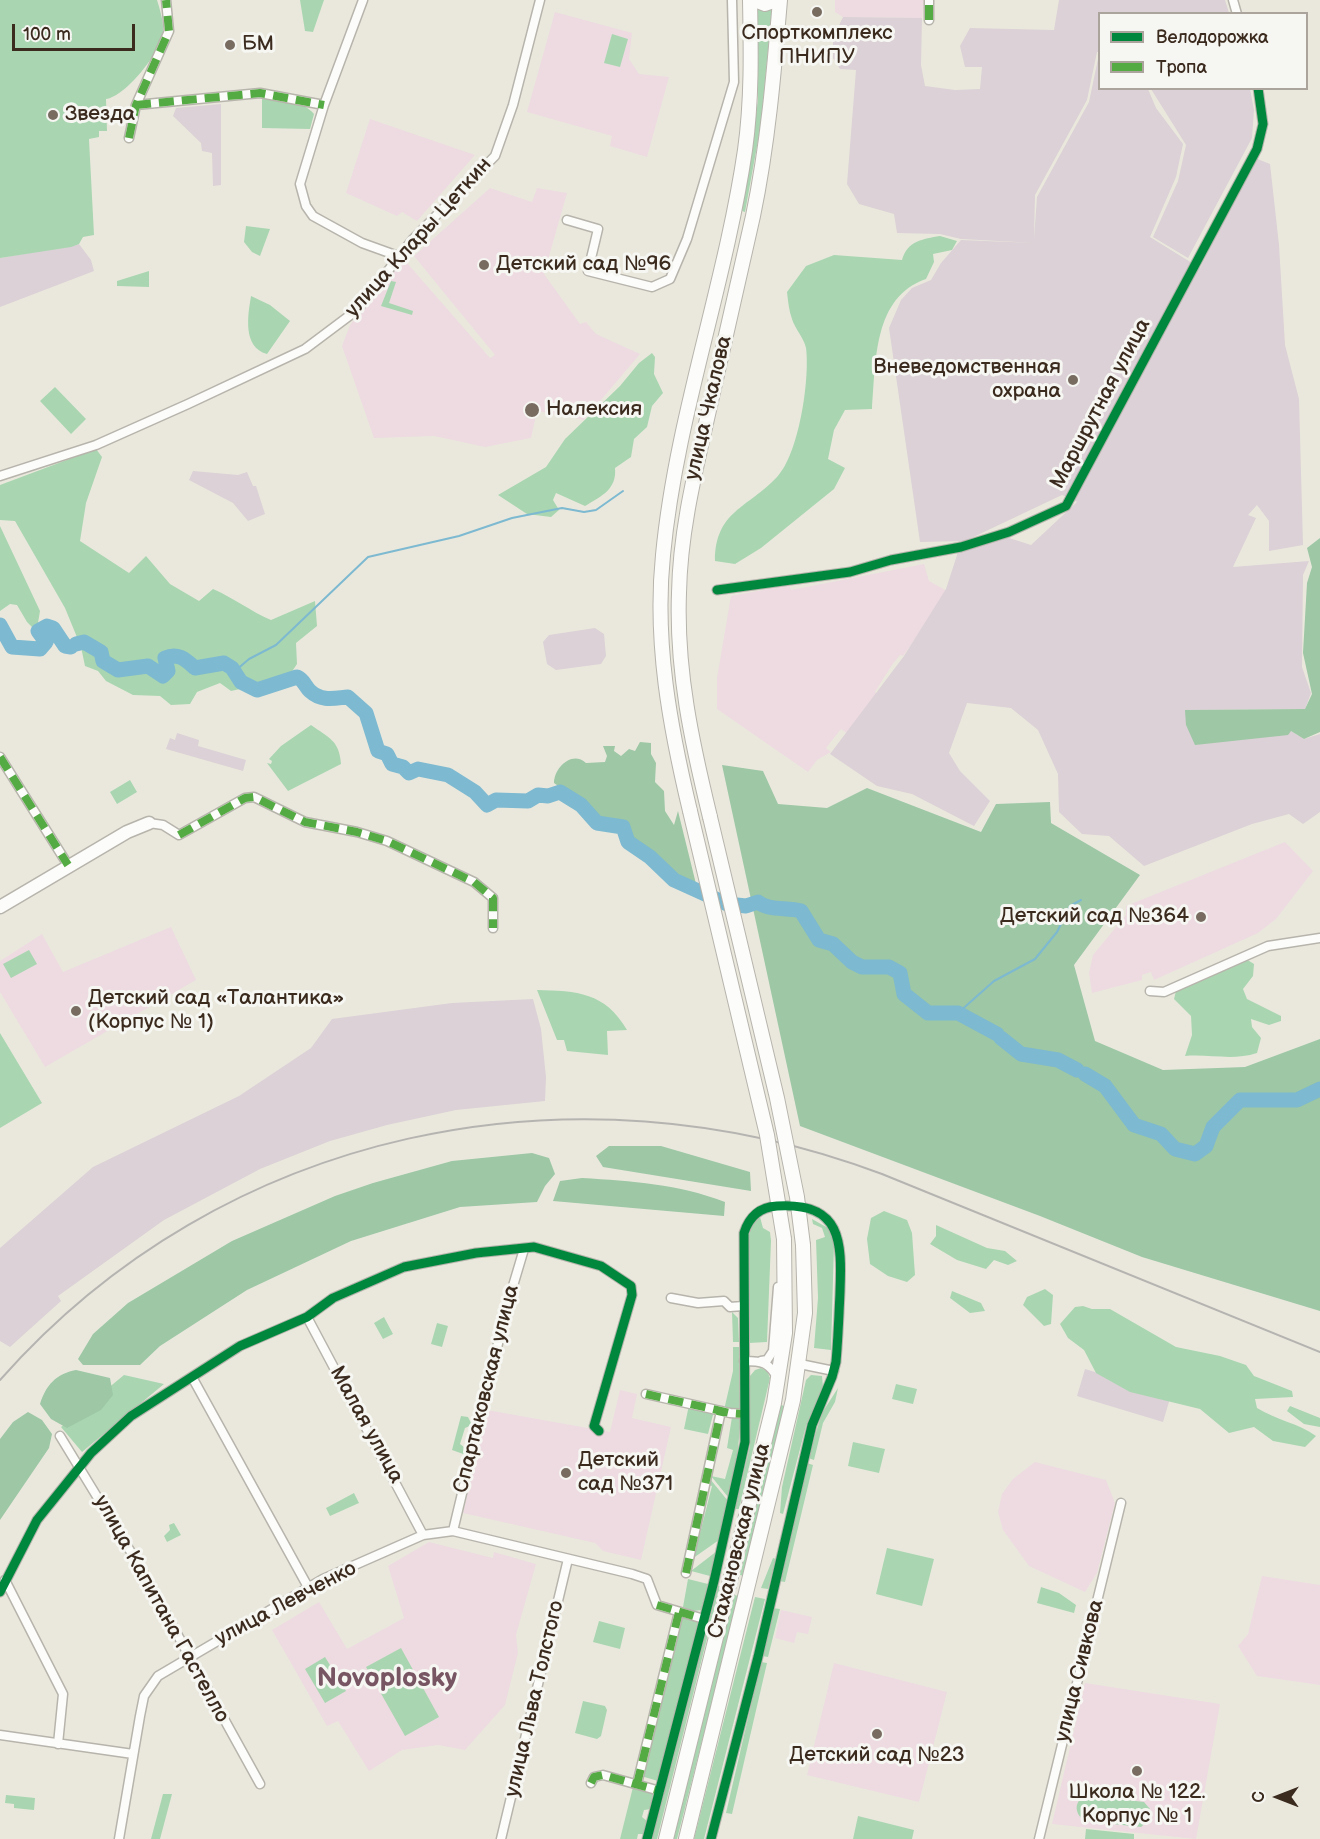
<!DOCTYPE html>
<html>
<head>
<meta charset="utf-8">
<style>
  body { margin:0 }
  #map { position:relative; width:1320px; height:1839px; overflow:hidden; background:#eae8dd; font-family:"Balsamiq Sans",sans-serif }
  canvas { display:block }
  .legend { position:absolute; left:1098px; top:12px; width:210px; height:78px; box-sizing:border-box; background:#f6f6f2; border:2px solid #aba49d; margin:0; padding:8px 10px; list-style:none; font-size:18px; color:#3b2a1e }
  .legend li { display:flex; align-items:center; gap:12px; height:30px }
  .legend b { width:30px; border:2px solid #aba49d }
  .north { position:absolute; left:1248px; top:1767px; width:60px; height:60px; -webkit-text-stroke:4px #f6f6f2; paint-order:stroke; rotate:270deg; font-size:16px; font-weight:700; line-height:24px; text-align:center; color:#3b2a1e }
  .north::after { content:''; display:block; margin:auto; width:21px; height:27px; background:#3b2a1e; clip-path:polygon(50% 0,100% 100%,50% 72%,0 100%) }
  .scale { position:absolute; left:12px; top:24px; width:123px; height:27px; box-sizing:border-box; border:3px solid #3b2a1e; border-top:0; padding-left:8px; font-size:18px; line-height:21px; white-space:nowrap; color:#3b2a1e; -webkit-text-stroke:4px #f6f6f2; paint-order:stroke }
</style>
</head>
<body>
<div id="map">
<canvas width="1320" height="1839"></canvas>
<ul class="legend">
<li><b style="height:8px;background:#00873e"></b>Велодорожка</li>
<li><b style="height:8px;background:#55ab43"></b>Тропа</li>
</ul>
<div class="north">С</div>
<div class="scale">100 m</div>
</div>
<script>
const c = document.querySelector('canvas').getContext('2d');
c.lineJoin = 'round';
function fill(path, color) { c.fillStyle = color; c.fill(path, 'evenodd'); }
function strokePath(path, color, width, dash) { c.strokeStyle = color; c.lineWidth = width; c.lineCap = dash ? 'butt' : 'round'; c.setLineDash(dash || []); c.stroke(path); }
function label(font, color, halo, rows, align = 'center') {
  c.font = font + ' "Balsamiq Sans",sans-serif'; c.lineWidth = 6; c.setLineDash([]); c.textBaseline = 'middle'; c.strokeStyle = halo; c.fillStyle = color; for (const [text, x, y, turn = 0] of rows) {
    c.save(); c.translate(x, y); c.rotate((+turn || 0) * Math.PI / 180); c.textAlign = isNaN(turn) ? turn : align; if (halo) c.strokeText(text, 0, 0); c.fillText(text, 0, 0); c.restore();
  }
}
const built = new Path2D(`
  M835,0h89l-2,18 -79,-1 -8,-5z
  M555,12l77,21 -3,26 10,15 30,3 -22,80 -37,-11 2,-10 -85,-24z
  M370,119l105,36 -58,66 -15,-9 -5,4 -51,-23z
  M490,188l42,14 5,-14 30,5 -23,81 36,50 6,-2 10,12 44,20 -56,66 -47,-9 -6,27 -46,9 -51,-11 -60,2 -32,-92 8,-21 50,-66 8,5 82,94 5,-3 -81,-99z
  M924,564l5,17 20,11 -46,64 -3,-1 -8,10 -17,27 6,6 -33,36 -7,-5 -15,19 5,4 -14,8 -9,12 -91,-63v-31l14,-82 58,-11 2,5z
  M1285,842l28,29 -37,48 -18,14 -104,47 -3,-8 -9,3v5l-50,13 -3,-20 4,-18 33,-40v-9z
  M171,927l25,53 -151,87 -45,-75v-31l42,-27 21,38z
  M620,1390l17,4 -5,24 39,9 -30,133 -38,-9 -8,-8 -132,-30 24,-103 123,22z
  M1035,1462l71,18 9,23 -18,70 -12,19 -56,-26 -26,-36 -5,-18 4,-18 11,-15z
  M429,1542l64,16 1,-6 42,12 -20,71 2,18 -13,52 -40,45 -27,-5 -36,5 -33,21 -31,-50 -11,5 -55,-96 47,-28 28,47 57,-31 -16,-52z
  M1262,1576l58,9v100l-63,-9 -19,-30 10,-12z
  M781,1610l31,7 -4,17 -11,-2 -3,11 -19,-5z
  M834,1663l113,29 -28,110 -112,-27z
  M1085,1683l135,21 -24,135 -144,-15z`);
const industrial = new Path2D(`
  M1059,0h166l4,13 -129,1 -1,38h-2l-10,48 -52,95 -1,44 3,-42 52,-95 10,-48 1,34 48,1 8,19 27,36 -7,33 -26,60 50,31 55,-110 15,6 9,81 6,100 14,54 4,146 -34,6v-30l-12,-16 -9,10 8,3 -23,49 76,-6 -6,14 -1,92 9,26 -6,16 -119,1v15l11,18 94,-12 13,8 16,-5v78l-17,12 -14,-10 -37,10 -108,42 -35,-30 -27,-2 -23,-22 -1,-38 -20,-44 -27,-22 -44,-5 -18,50 11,18 30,30 -16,25 -62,-32 -35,-8 -47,-32 74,-98 42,-67 12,-37 48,-15 25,8 46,-43 -3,-2 68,-129 -72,127 -8,-3 -97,46 -45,1 -31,-214 12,-28 11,-12 19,-8 10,-17 20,-23 74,3 -74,-4 -21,-5 -43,-1 -3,-19 -35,-10 -12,-20 9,-114 -16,-1 -7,-11v-20l10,-21 79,1 -1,47 4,21 30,4 25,-1 2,-22h-17l-5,-21 10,-18 84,2z
  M1151,89h99l4,21 -2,28 -64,120 -35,-21 25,-56 8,-36z
  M221,104v81l-8,1 -1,-33 -10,-2 -1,-8 -28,-27 3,-8z
  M79,244l12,16 3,11 -94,36v-49z
  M193,471l45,4 9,-3 6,14h3l9,28 -17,7 -15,-18 -44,-23z
  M595,628l9,6 2,22 -5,8 -45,6 -9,-6 -4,-22 6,-7z
  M177,733l22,7 -1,6 48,14 -3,11 -77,-22 4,-11 5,2z
  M533,999l8,30 5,48 -1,24 -89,9 -69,15 -57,16 -70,28 -96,51 -106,76 3,5 -51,46 -10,-6v-93l93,-81 146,-71 72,-48 21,-29 120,-16z
  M1085,1369l86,26 -8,27 -86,-26z`);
const green = new Path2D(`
  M0,0h157c3,10 7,22 6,33 -2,19 -38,64 -57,66l1,32h-8v6l-10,2 5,96 -11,2 -4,7 -8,3 -71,11z
  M300,0h24l-11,32 -8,-1z
  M758,7h14l-11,117 -16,88 -3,-1 16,-111z
  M612,34l16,5 -8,28 -16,-4z
  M262,99c17,2 41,1 52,15l-4,15 -48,-1z
  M246,226l24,3 -10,27 -8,-4 -8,-10z
  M940,236l17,5 -5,9 -19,4 1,8 -8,17c-53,18 -50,83 -54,130l-27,1 -11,20 -6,29 17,9 -11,21 -73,59 -26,16 -20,-3c0,-50 33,-53 62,-84 22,-23 33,-98 29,-129 -2,-10 -11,-19 -14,-29 -3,-8 -4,-18 -5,-27l19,-26 28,-11 68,5c5,-19 21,-21 38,-24z
  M149,271v16l-32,-1v-5z
  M391,281l5,1 -7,21 24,8 -1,4 -31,-9z
  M251,296l19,9 20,16 -23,33c-25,-7 -19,-39 -16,-58z
  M652,353l3,4 -1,17 9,19 -11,13 -5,21 -13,12 -3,18 -16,11c2,21 -13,28 -30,38l-29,-13 -3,7 6,10 -8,7 -24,-3 -29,-19 48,-28 19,-28 55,-53 19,-23z
  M55,387l31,32 -15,15 -31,-33z
  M96,449l6,8 -16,46 -6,38 49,32 17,-17 24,28 29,17 14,-12c21,9 37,22 58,31l44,-19 2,25 -21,17 1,21 -16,24 -23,-3 -27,6 -11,-8 -23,9 -7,12 -19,1 -11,-9 -27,-1 -27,-14 -8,-10 -13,-5 -4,-19 -16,-39 -50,-87 -15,-1v-35z
  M0,526l40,85 -2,12 2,3 -4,5 -9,-9 -10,-17 -7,-1 -10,7z
  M311,725c18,13 28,15 30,39l-53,27 -21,-28 4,1 1,-3 -3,-2 12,-13z
  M130,780l7,12 -20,12 -7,-12z
  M29,950l8,14 -26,14 -8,-14z
  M1246,959l8,5 -1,12 -10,13 4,10 34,17v5l-12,4 -18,-6 1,8 9,11 -4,15c-24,8 -47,1 -72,3l7,-21 -1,-19 -17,-17 2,-8z
  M537,990c40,1 68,2 90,40l-20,1 1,24 -41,-4 -3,-11h-7z
  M0,1033l42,70 -42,25z
  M884,1211l23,9 5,13 3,42 -8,7 -19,-6 -18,-12 -3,-25 4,-21z
  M760,1217l3,11 7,4 1,9 -4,101 -18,1 -1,-105 5,-15z
  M812,1219l16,9 6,16 -3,106 -17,-2 4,-50 -2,-58 9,-3 -3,-9 -9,-4z
  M936,1225l51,23 18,3 12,10 -9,4 -14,-5 -8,9 -29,-9 -27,-16 6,-8z
  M1045,1289l8,6 -2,29 -7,2 -21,-21 4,-8z
  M952,1291l29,12 4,8 -15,2 -20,-15z
  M1083,1306l9,3h18l66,38 44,9 26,9 8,11 38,15 1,6 -38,2 2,9c19,12 41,15 59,28l-11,11 -32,-6 -19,-14 -25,6 -29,-24 -70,-17 -34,-19 -12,-23 -16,-12 -8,-14 15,-17z
  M732,1312l6,6 1,24h-6z
  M384,1317l9,17 -10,5 -9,-16z
  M437,1323l11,3 -6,21 -11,-3z
  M733,1347h6l1,64 -16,-1 9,-39z
  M761,1368l6,3 3,7 -31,131h-4l15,-63v-70l5,-6z
  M124,1375l40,9 -82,68 -21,-25z
  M811,1375l11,1 1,11 -17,39 -23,88 -3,-1 2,-26 24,-107z
  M896,1384l21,5 -4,15 -21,-5z
  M838,1388l-3,14 -12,21 -9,37 -6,-2 14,-45z
  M689,1405l25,6 -6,23 -24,-5z
  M781,1405l3,1 -3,17 -37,153 -4,-1z
  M1290,1406l30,12v9l-16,-3 -17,-13z
  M461,1416l7,1 4,8 -7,3 -5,16 8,6 -2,5 -14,-5z
  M732,1417l9,1 -4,40 -9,39 -17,-21 14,3 8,-29 -6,-2z
  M853,1442l32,7 -6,24 -31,-7z
  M807,1463l6,2 -28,117 -6,-1z
  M706,1474l22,27 -9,39 -30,21 5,-25 5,1 13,-51 -8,-2z
  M354,1493l5,10 -29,13 -4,-8z
  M174,1523l7,12 -14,7 -3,-6 6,-6 -1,-5z
  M887,1548l47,11 -12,47 -46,-12z
  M717,1551l-7,25 -19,-5z
  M773,1558l3,1 -8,30 -7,-1z
  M688,1579l20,5 -6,26 -9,1 -10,-4z
  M714,1585l6,1 -63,253h-5z
  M1041,1587l18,6 17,12 -2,8 -37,-10z
  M734,1595l5,1 -62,243h-5z
  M755,1597l10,2 -61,240h-10z
  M773,1608l7,1 -12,48 -6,-1z
  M683,1616l16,7 -41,158 -17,-5z
  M599,1621l26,7 -5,21 -27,-7z
  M401,1648l38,69 -34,19 -39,-69z
  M325,1657l21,34 -21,12 -20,-34z
  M761,1662l6,1 -35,151 -6,-1z
  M583,1701l22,5 2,4 -6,26 -4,3 -22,-6z
  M633,1787l16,4 4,3 -2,15 -7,1 -2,7 5,4 -3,13h-6l-1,5h-17z
  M163,1794h9l-12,45h-9z
  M6,1795l29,3 -1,12 -20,-2v-4l-9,-1z
  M1088,1795l56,7 6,7 1,9 -10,9 -56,-6c-12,-8 -11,-22 3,-26z
  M858,1816l56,14 -2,9h-59z
  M1086,1829l48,5v5h-49z`);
const forest = new Path2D(`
  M1320,538v194l-16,7 -13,-8 -3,4 -93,10 -9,-20 -1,-15 120,-1 7,-15 -9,-41 4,-70 5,-16 -5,-19z
  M640,742l11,1v11l5,9 -1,19 9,9 1,20 9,14 4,-14 19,77 -23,-9 -24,-25 -20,-13 -4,-15 -29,-6 -14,-17 -29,-20c0,-15 18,-33 32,-20l19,-1 2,-6 -4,-10h12l-1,5 7,5 8,-7 6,2z
  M722,765l41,6 15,33 49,4 40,-20 114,44 15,-28 54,-2 1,21 89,52 -66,90 21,76 68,29 82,-3 75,-28v272l-178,-54 -102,-41 -240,-90z
  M609,1146h52l89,26 1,19 -148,-24 -7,-11z
  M532,1153l17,5 6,16 -10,12 -8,16 -77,5 -109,34 -104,49 -87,56 -20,19h-57l-5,-6 15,-25 35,-31 104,-62 103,-45 38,-13 79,-22z
  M582,1178c50,3 96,6 143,24l-1,14 -171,-15 7,-20z
  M76,1370l34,8 3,17 -12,15 -34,18 -16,-9 -11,-15c6,-19 16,-30 36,-34z
  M28,1412l14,8 10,14 -3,14 -49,72v-81l13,-17z`);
const stream = new Path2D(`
  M235,671l14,-12 27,-14 92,-88 91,-21 53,-18 50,-10 22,4 12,-2 27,-19
  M958,1013l36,-32 41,-22 22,-27 13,-26 11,-6`);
const river = new Path2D(`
  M0,625l12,22 28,2 6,-7 -8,-11 9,-5 6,2 12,18 6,1
  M76,644l8,-2 17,10 2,9 15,9 30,-4 15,10 5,-5 -3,-13c13,-6 21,2 30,10l29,-5 8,5 9,14 16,8 40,-13c7,3 8,9 13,14 12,11 25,7 38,6l18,16 12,38 9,3 5,10 11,3 6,6 9,-4 30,6 27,17 12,13 9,-5 32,1 10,-6 10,1 12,-4 21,13 16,18 26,4 5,15 22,15 24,23 53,24 19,2 12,-4c10,9 29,5 43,9l18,29 14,4 19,18 10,5h27l11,6 4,21 24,19h30l39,21
  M1001,1038l20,16 37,6 19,10
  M1085,1074l20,12 29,39 27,9 14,15 20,5 11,-8 7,-19 27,-27h57l23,-11`);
const street = new Path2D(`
  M363,0l-39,105 -24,79 6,22 7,10 49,27 36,13
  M1233,0l4,14
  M929,20v-20
  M136,105l124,-12 64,12
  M129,138l7,-33 33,-74 -3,-31
  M567,220l31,9 -10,42 64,16 18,-8 17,-40 47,-157 -2,-82
  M0,476l96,-31 92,-41 117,-55 52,-39 56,-71 82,-83 18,-51 27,-105
  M717,590l133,-18 41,-12 70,-13 48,-15 57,-26 191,-357 6,-25 -5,-36
  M0,757l68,108
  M149,823l14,2 16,10 66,-37 9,-1 51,25 52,10 30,9 87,41 19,16v30
  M1150,991l14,1 104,-46 52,-8
  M671,1298l27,5 26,-2 6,6 13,-1
  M307,1317l116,218
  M744,1361c18,0 25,1 34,18
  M761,1361l6,-1 6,-9 5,-64
  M800,1364l34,7
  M192,1377l116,210
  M646,1394l84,19 15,1
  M60,1436l80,131 120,217
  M453,1531l54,-225 17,-57
  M686,1573l35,-162
  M5,1580l58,114 -5,50
  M0,1592l37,-72 54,-67 40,-37 109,-70 67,-29 26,-19 71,-31 72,-14 58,-6 67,19 30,20 1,9 -38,131 5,5
  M0,1735l133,19
  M591,1783l3,-6 9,-2 57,16
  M637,1784l42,-172
  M119,1839l21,-123 4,-20 14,-20 165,-97 100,-44 30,-4 179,43 15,5 10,26 47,14
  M501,1839l67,-280
  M647,1839l67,-258 31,-139 -1,-209c5,-16 16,-26 33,-27 65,-4 65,36 63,86 -1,23 -2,47 -4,70l-4,15 -20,48 -54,232 -47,182
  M1039,1839l82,-336`);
const secondary = new Path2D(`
  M0,907l127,-75 22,-9`);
const primary = new Path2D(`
  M755,0l10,4 11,-4
  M690,811c-20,-84 -36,-169 -27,-256 13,-137 62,-269 82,-405 7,-50 6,-100 5,-150
  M710,817c-18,-74 -34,-147 -31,-224 1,-59 15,-117 28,-174 15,-68 31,-135 46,-203 15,-72 21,-144 27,-216
  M666,1839l108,-436 11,-70 -1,-94
  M686,1839l107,-439 12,-87 -2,-68`);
const rail = new Path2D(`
  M0,1380c222,-252 573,-323 882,-206l438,178`);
const primaryBridge = new Path2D(`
  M690,811l77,324 17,104
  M710,817l67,281 20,99 6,48`);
const quiet = new Path2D(`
  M929,20v-20
  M136,105l124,-12 64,12
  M129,138l7,-33 33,-74 -3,-31
  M0,757l68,108
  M179,835l66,-37 9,-1 51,25 52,10 30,9 87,41 19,16v30
  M646,1394l84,19 15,1
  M686,1573l35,-162
  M657,1605l47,14
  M591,1783l3,-6 9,-2 57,16
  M637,1784l42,-172`);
const cycleway = new Path2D(`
  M717,590l133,-18 41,-12 70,-13 48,-15 57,-26 191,-357 6,-25 -5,-36
  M0,1592l37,-72 54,-67 40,-37 109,-70 67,-29 26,-19 71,-31 72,-14 58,-6 67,19 30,20 1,9 -38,131 5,5
  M647,1839l67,-258 31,-139 -1,-209c5,-16 16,-26 33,-27 65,-4 65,36 63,86 -1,23 -2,47 -4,70l-4,15 -20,48 -54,232 -47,182`);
const markers = [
  [817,12,6,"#786c61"],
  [230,45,6,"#786c61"],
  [53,115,6,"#786c61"],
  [484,265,6,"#786c61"],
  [1073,380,6,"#786c61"],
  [532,410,8,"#786c61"],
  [1201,917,6,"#786c61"],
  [76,1011,6,"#786c61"],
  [566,1473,6,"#786c61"],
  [877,1734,6,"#786c61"],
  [1137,1771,6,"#786c61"]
];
const poiNames = [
  ["Спорткомплекс",817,34,"center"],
  ["ПНИПУ",817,58,"center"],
  ["БМ",242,45],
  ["Звезда",65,115],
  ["Детский сад №96",496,265],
  ["Вневедомственная",1061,368,"right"],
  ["охрана",1061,392,"right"],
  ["Налексия",546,410],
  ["Детский сад №364",1189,917,"right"],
  ["Детский сад «Талантика»",88,999],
  ["(Корпус № 1)",88,1023],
  ["Детский",578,1461],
  ["сад №371",578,1485],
  ["Детский сад №23",877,1756,"center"],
  ["Школа № 122.",1137,1793,"center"],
  ["Корпус № 1",1137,1817,"center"]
];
const streetNames = [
  ["улица Клары Цеткин",419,238,-48],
  ["Маршрутная улица",1101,404,-62],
  ["улица Чкалова",709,408,-77],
  ["Спартаковская улица",487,1389,-76],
  ["Малая улица",366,1425,61],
  ["Стахановская улица",740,1541,-76],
  ["улица Левченко",286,1604,-28],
  ["улица Капитана Гастелло",161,1609,61],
  ["улица Сивкова",1080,1671,-76],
  ["улица Льва Толстого",535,1699,-77]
];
const districtNames = [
  ["Novoplosky",387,1679]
];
fill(built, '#eddbe1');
fill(industrial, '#dbd1d6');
fill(green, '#a9d6b1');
fill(forest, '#9dc7a5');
strokePath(stream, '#7db9d0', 2);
strokePath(river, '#7db9d0', 15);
strokePath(street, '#b7b4ac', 11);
strokePath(secondary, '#b7b4ac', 15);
strokePath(primary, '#b7b4ac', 16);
strokePath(street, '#fcfcfa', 8);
strokePath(secondary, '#fcfcfa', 12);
strokePath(primary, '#fcfcfa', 14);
strokePath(rail, '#b6b4b1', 2);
strokePath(primaryBridge, '#b7b4ac', 16, []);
strokePath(primaryBridge, '#fcfcfa', 14);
strokePath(quiet, '#55ab43', 8, [15, 8]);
strokePath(cycleway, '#00873e', 9);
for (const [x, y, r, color] of markers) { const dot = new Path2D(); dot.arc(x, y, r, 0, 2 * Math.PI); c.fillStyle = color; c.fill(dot); strokePath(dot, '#f6f6f2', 2); }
label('21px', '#3b2a1e', '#f6f6f2', poiNames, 'left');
label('21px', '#3b2a1e', '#f6f6f2', streetNames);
label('bold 27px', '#775562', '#f6f6f2', districtNames);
</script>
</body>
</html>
